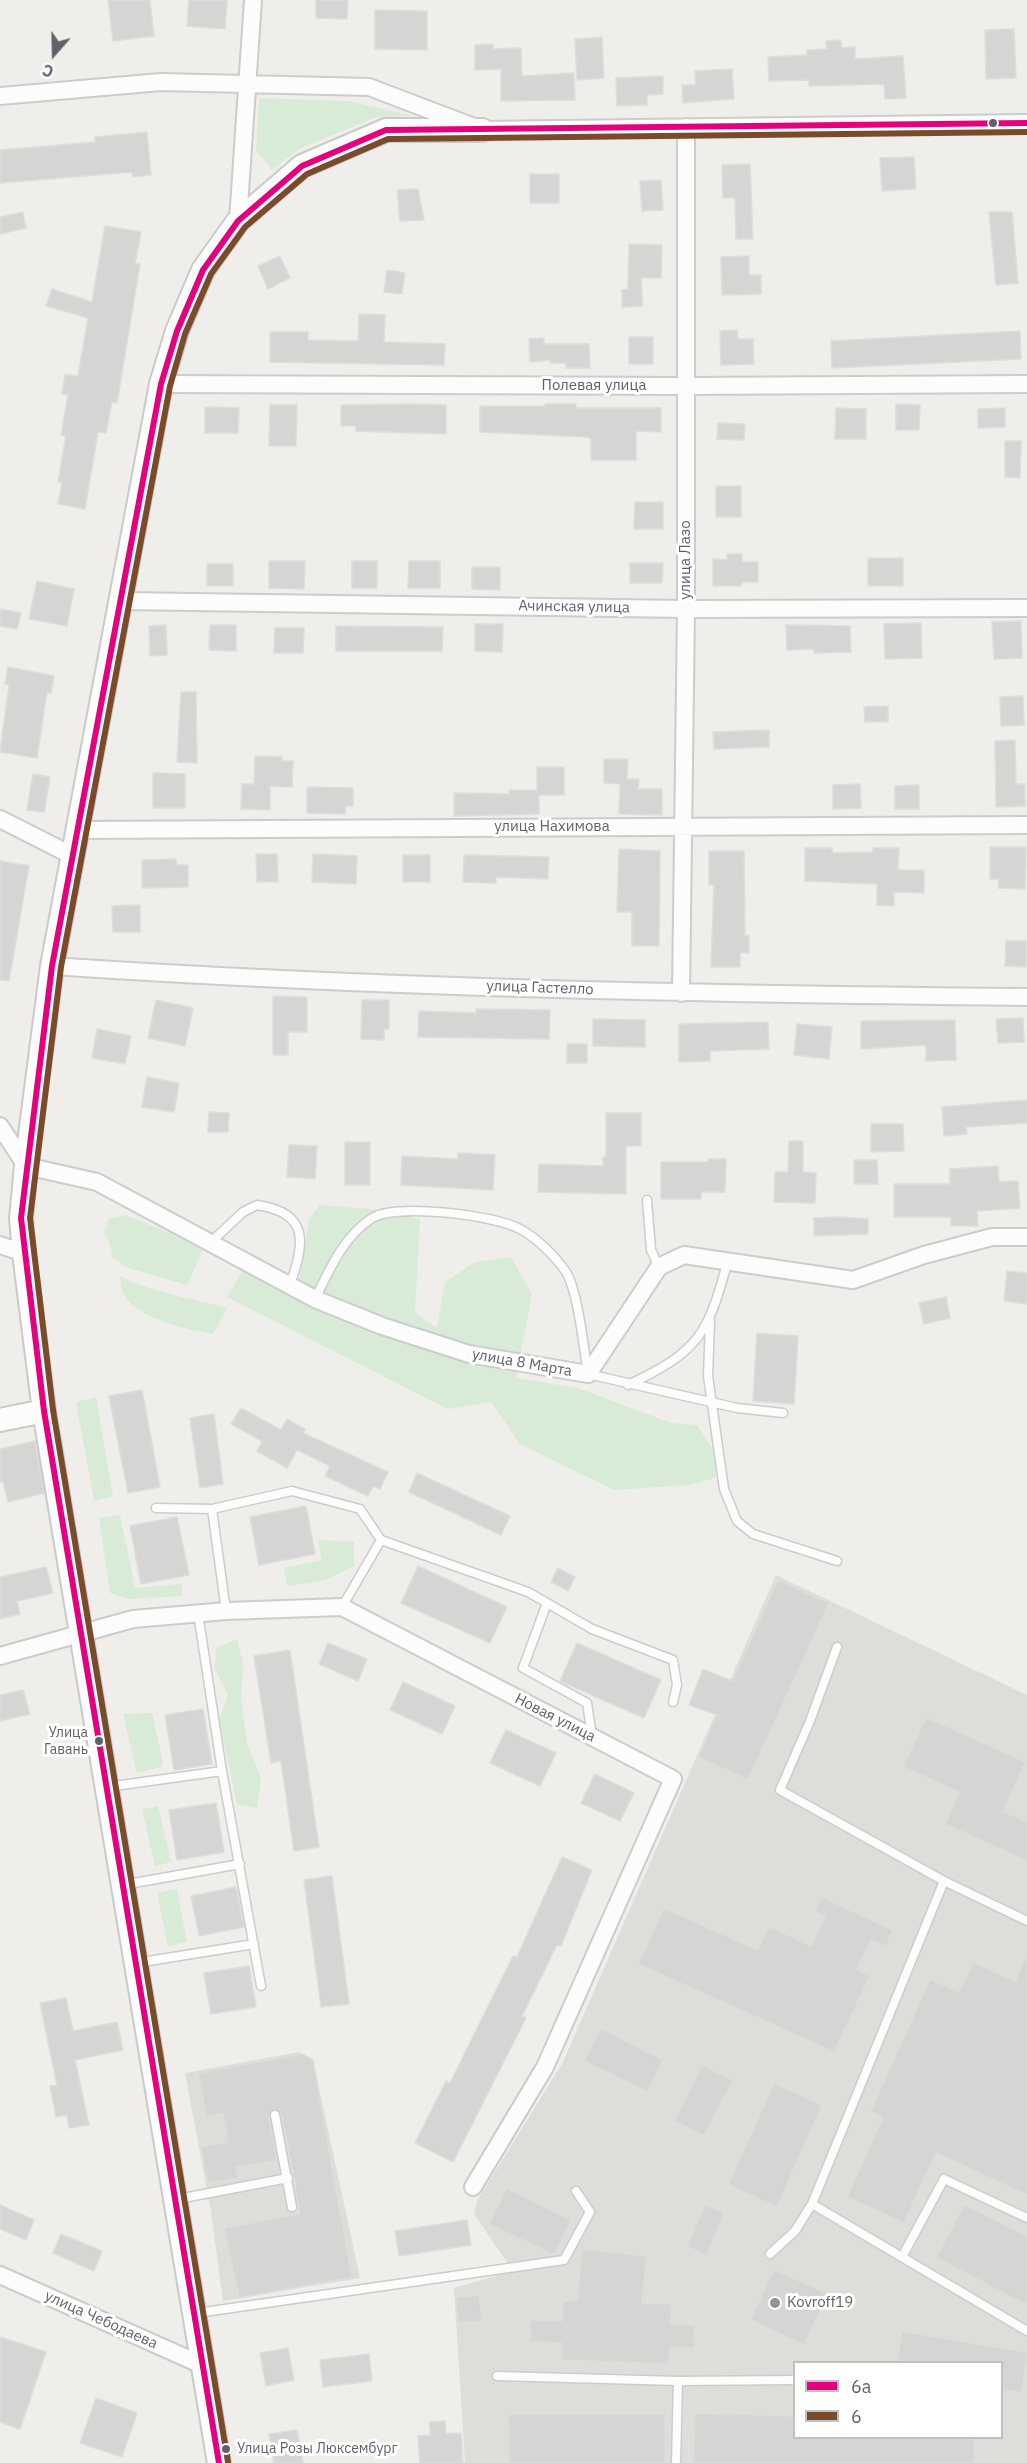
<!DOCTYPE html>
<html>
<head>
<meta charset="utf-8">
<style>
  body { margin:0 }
  #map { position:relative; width:1027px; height:2463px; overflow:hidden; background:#efeeea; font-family:"IBM Plex Sans",sans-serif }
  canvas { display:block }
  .legend { position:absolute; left:793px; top:2361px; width:210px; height:78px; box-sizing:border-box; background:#fff; border:2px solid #bfc1c3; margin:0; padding:8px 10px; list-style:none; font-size:18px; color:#5f6368 }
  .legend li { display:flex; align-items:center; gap:12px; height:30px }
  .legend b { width:30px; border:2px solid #bfc1c3 }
  .north { position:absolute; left:24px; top:24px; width:60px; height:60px; -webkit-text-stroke:4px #fff; paint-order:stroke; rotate:200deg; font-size:16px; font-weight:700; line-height:24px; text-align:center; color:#5f6368 }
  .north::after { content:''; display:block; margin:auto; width:21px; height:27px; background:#5f6368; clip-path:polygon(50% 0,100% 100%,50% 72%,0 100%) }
</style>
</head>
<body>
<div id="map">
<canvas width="1027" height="2463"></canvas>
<ul class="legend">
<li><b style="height:8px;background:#e5007d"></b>6а</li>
<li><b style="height:8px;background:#7a4b2a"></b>6</li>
</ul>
<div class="north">С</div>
</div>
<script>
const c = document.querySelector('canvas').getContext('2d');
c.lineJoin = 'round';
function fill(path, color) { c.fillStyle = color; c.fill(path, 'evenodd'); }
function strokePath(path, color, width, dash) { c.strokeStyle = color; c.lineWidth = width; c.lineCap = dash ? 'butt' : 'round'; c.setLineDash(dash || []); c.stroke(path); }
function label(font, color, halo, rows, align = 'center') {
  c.font = font + ' "IBM Plex Sans",sans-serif'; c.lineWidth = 6; c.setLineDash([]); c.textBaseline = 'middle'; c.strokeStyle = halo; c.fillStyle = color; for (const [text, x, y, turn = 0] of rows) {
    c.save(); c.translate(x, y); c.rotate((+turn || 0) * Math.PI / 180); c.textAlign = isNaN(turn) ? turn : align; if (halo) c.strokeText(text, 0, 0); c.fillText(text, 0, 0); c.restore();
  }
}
const industrial = new Path2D(`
  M776,1575l251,120v768h-562l-11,-175 59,-17 -39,-57 3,-13 86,-139zM794,2362h208v76h-208z
  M299,2052l14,8 47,218 -137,23 -12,-90 -26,-138z`);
const green = new Path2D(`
  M259,98l90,3 63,15 -36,1 -77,32 -27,21 -16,-20z
  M320,1205l49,4 51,10 -5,93 22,16 8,-46 30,-20 36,-5 21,37 -16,84 62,10 93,35 26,2 21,33 -3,20 -25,7 -76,5 -94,-46 -29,-42 -43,7 -221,-112 17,-29 53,27 12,-76z
  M126,1215l41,17 36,18 -16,35 -59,-17 -16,-11 -1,-11 -7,-14 5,-13z
  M120,1276c33,17 71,22 107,32l-14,26c-24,-4 -78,-16 -89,-39 -3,-5 -3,-13 -4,-19z
  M96,1397l17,99 -19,5 -18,-99z
  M120,1515l15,73 47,-4v12l-53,3 -19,-6 -11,-75z
  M318,1540l36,2v24l-28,14 -39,6 -3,-18 38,-8z
  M237,1639l6,25 -2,36 6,43 14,35 -4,30 -20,-4 -18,-85 9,-24 -13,-26 1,-21z
  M152,1713l11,49 -2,5 -24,6 -14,-59z
  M158,1806l13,56 -16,4 -13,-57z
  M177,1889l10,53 -19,4 -11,-53z`);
const building = new Path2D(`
  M108,0h42l4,36 -41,5z
  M189,0h38l-2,29 -38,-3z
  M316,0h32l-1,19 -31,-1z
  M375,10l52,1v39l-52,-1z
  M1014,29l2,49 -30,1 -1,-49z
  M602,37l2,41 -27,2 -2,-41z
  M841,40l1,8 13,-1v12l48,-3 3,42 -21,1 -1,-15 -75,2v-6l-40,1 -1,-24 39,-2v-5l20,-1 -1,-8z
  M493,44v5l28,-1 1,28 52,-3 1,27 -74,1v-32l-26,1v-25z
  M732,69l2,30 -51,4 -1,-18h14l-1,-14z
  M663,76v18l-16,1v10l-30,1 -1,-28z
  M147,132l4,43 -18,2 -1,-5 -132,11v-33l95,-8v-5z
  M914,157l2,32 -34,2 -2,-33z
  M750,164l3,75h-17l-1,-41h-12l-1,-33z
  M530,174h29v29h-29z
  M661,180l2,30 -21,1 -2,-30z
  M418,189l6,31 -24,1 -3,-31z
  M23,212l3,16 -26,6v-17z
  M989,212h23l6,71 -22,2z
  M105,226l36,6 -6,32h5l-23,139 -5,-1 -6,31 -8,-1 -13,77 -27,-5 4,-21 -4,-1 8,-46 -5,-1 7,-40 -6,-1 3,-20 13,2 10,-58 -42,-12 6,-17 40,13z
  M629,244l33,1 -1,33h-20l2,28 -21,1v-17l6,-1z
  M280,256l10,22 -22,11 -10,-23z
  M749,256v19h12v19l-39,1 -1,-38z
  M387,270l18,3 -3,21 -18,-2z
  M359,314l26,1 -1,27 61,2 -1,21 -174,-3v-30h38v8l50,1z
  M737,330l1,9h15l1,25 -33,1 -1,-34z
  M1020,331l1,28 -189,9 -1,-27z
  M629,337h24v27h-24z
  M544,338v6h45l1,24h-24v-5h-16v-3l-20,2 -1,-23z
  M413,404l33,1v29l-90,-3v-5h-15v-21z
  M545,404h31v4h85v24l-25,-1v29h-45v-21l-4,-2 -107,-5v-26h65z
  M896,404l24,1 -1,25h-23z
  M270,405h27l-1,41h-27z
  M205,407l34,1 -1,25h-33z
  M836,408l30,1v30h-31z
  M1005,408v19l-27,1v-19z
  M718,423l27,1 -1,16 -27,-1z
  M1005,441h16l-1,37 -15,-1z
  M716,486h25v31h-25z
  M635,502h28v27h-29z
  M727,554h15v8h16v20h-16l-1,4h-28v-27l14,1z
  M868,558h35v28h-35z
  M269,561h36l-1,28 -35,-1z
  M352,561h25v27h-25z
  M409,561h31v27h-32z
  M630,563h33l-1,20h-32z
  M207,564h26v22h-26z
  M472,567h28v23l-28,-1z
  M37,581l37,8 -7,37 -38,-7z
  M0,609l21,4 -4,16 -17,-3z
  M1021,621l1,37 -28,1 -2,-37z
  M921,623l1,35 -37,1 -1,-35z
  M475,624h28l-1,28 -27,-1z
  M166,625l1,30 -17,1 -1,-30z
  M210,625h26v26l-27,-1z
  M786,625l64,1 1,26 -37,1v-4l-27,1z
  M336,626l107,1 -1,24h-106z
  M275,628h29l-1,25h-29z
  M8,667l46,9 -3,17 -4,-1 -10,66 -37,-6 9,-67 -4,-1z
  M181,692h15l1,71 -20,-1z
  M1023,696l1,29 -23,1 -1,-29z
  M888,706v16h-23l-1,-15z
  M769,730v17l-55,2 -1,-17z
  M1015,740l1,44h9v22l-29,1 -1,-66z
  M255,756l27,1v4h11l-1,26 -22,-1v24l-29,-1 1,-25h12z
  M604,759h24l-1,20h12l-1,10h24v26l-43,-1 1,-30 -16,-1z
  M537,767h27v28h-25v19l-85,2v-23l55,1v-4h28z
  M153,773l32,1v34h-32z
  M33,774l17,3 -6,35 -17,-2z
  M860,784l1,24 -28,1v-24z
  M919,785v24h-24v-23z
  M307,787l46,1v18h-7l-1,8 -38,-1z
  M990,847h36l-1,42 -27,-1 1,-9h-9z
  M805,848h27v5l41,-1v-4h26l-1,22h26v23l-30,-1v14l-17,-1v-21l-72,-3z
  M619,849l41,2 -1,95h-27v-34h-15z
  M709,851h35l1,84 4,1v17h-9v14h-29l3,-82h-5z
  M256,854h21l1,28h-21z
  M313,854l44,2 -1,28 -44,-2z
  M403,855h27v27h-27z
  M464,855l85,2 -1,22 -52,-2v6l-33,-1z
  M176,859l1,6h11v22l-46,1v-28z
  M0,861l29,5 -20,115 -9,-1z
  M140,905v27h-27l-1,-26z
  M1006,941h20v26l-21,-1z
  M273,996l34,1v35h-19v23h-15z
  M156,1000l37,8 -8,38 -37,-8z
  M362,1000h27v29h-5v11l-23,-1z
  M476,1009l74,1 -1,29 -131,-2 1,-26 57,2z
  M1023,1018l1,24 -26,1 -2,-24z
  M593,1019l52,1v27l-52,-1z
  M955,1020l1,40 -30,1v-16l-65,4v-28z
  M768,1022l1,27 -59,2v10l-31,1v-38z
  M797,1024l35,3 -3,32 -35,-4z
  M97,1029l34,7 -6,28 -33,-6z
  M567,1044h20v19h-20z
  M147,1077l32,6 -5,29 -32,-5z
  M1027,1100v23l-61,4 1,7 -23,2 -2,-29z
  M209,1112l20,1 -1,19h-20z
  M606,1113h35v33h-15v48l-88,-2 1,-28 64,2v-9h3z
  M871,1124h32l1,27 -33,1z
  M789,1141h14v31l13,1 -1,30 -41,-1 1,-30h13z
  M345,1142h25v43h-25z
  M289,1145l28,1 -2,33 -28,-2z
  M458,1153l37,2 -2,35 -92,-5 1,-29 56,3z
  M709,1159h17l-1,33h-24v7h-40v-37h47z
  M854,1160h23l1,24h-24z
  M998,1166l1,16 19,-1 2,27 -43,3 1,15h-27v-9h-57v-33h56v-15z
  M840,1217l28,2v15l-54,2v-18z
  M1007,1271l20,2v31l-23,-3z
  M946,1297l4,21 -26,6 -5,-21z
  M757,1333l41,3 -4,68 -41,-3z
  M142,1390l18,97 -32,6 -19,-97z
  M241,1408l40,22 6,-11 18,10 -2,4 85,39 -8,17 -7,-3 -5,10 -43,-20 5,-10 -33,-16 -10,18 -30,-17 5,-10 -31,-17z
  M214,1414l9,70 -23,4 -10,-70z
  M35,1441l9,52 -36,9 -5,-20h-3v-33z
  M417,1473l93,43 -9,19 -92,-43z
  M306,1506l9,48 -56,11 -9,-48z
  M177,1517l12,58 -48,9 -11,-58z
  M418,1566l89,41 -17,36 -89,-40z
  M46,1567l7,26 -36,8 3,13 -20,5v-42z
  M558,1568l17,9 -7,14 -17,-9z
  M778,1580l51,23 -81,177 -50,-23 19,-42 -28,-10 14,-36 29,12z
  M328,1643l39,16 -9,22 -39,-17z
  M577,1643l84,37 -17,38 -84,-37z
  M290,1650l29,197 -25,4 -13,-90 -10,2 -17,-107z
  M403,1682l52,24 -13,28 -52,-24z
  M23,1690l7,24 -30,7v-26z
  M203,1709l9,55 -38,6 -9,-55z
  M926,1717l100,45 -23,49 24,11v39l-82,-37 14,-32 -56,-25z
  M506,1730l50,23 -16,33 -50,-23z
  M595,1774l39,19 -14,28 -39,-18z
  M216,1803l8,49 -47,8 -8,-50z
  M562,1857l30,13 -31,76 -4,-1 -35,71 4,2 -73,144 -38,-19 31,-62 4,2 63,-127 4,1z
  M332,1876l17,128 -28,3 -17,-127z
  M236,1887l8,40 -45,9 -8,-40z
  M822,1897l71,33 -7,17 -15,-7 -14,29 13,7 -36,76 -196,-88 26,-56 94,42 11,-24 42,20 14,-30 -10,-5z
  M1027,1954v241l-91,-42 -32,70 -57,-26 36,-80 -13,-5 60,-133 29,13 14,-30 42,19z
  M249,1966l7,41 -45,7 -7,-41z
  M66,1998l7,33 44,-9 6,28 -48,10 14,65 -20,3 -2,-13 -11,2 -6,-31 7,-1 -17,-82z
  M601,2028l62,32 -16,32 -63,-31z
  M302,2054l11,6 39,217 -113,21 -15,-70 75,-14 -5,-37 -13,-63 -7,-5 -5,7 8,44 -41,7 2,11 -30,5 -7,-36 27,-5 -5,-29 -17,3 -8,-43z
  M702,2065l31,15 -29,56 -30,-15z
  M774,2083l48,22 -45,102 -49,-22z
  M507,2188l64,32 -17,35 -65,-31z
  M705,2204l19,9 -17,42 -20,-8z
  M964,2204l63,32v69l-91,-47z
  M0,2205l34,15 -8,20 -26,-11z
  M467,2220l4,25 -72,11 -4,-25z
  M61,2234l41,17 -8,20 -41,-18z
  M582,2249l65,7 -5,47 29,1v20l24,1 -1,23 -24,-1 -1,17 -108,-4 1,-17 -32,-1 1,-22 31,1 1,-20h14z
  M774,2269l54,25 -24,51 -54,-25z
  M479,2295l3,26 -24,2 -2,-26z
  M902,2331l125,21 -5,41 -20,-4v-27h-105z
  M0,2337l46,15 -26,77 -20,-7z
  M288,2348l6,32 -28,6 -6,-33z
  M369,2354l3,27 -49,6 -3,-27z
  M96,2398l41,15 -15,44 -42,-14z
  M695,2413l100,3v22h180l-1,25h-281z
  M508,2414h157v49h-156z
  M445,2421l1,13 15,-1 2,30h-43l-2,-27 13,-1 -2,-13z
  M297,2430l6,33h-29l-5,-29z`);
const lane = new Path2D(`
  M647,1200l4,50 8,17
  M210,1243l33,-31 14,-7c54,8 47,39 33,80
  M315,1299c15,-30 28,-62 57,-81 24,-15 123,-3 148,11 17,9 35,27 46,43 12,19 18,78 22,102l149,34 46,5
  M710,1321l-2,55 16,113 13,32 16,13 84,27
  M628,1385c72,-34 80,-51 100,-125
  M156,1508l56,1 80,-18 68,18 21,31 147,52 64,37 81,31 4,25 -4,17
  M212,1509l14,102
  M547,1603l-24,65 64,35 5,33
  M342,1607l39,-67
  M198,1613l24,158 39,215
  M837,1647l-27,74 -30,69 164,91 -132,323 215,127
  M107,1787l115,-16
  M944,1881l83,40
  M123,1885l117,-21
  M136,1963l118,-19
  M275,2115l17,92
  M178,2199l110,-21
  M770,2254l25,-23 17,-27
  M902,2257l42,-78 83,39
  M197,2313l367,-53 26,-48 -14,-21
  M497,2376l181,5 116,-1
  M676,2463l2,-82`);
const street = new Path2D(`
  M0,96l161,-14 208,5 113,43 545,-7
  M238,221l15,-221
  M161,384l526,2 340,-2
  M122,601l564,8 341,-1
  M0,819l73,37
  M78,830l949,-5
  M52,966c325,22 650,28 975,31
  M681,993l5,-384v-482
  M0,1126l26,40 71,16 218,117 67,27 87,28 119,20 71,-107 25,-12 169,25 71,-25 68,-18h35
  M0,1245l24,8
  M0,1656l133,-37 93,-8 116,-4 331,172 -128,288 -72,120
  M0,2275l202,90`);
const secondary = new Path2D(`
  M0,1420l44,-9
  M219,2463l-175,-1052 -20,-158 -3,-35 5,-52 26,-200 109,-582 16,-53 26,-61 35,-49 64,-55 84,-36h96`);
const bus1 = new Path2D(`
  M219,2463l-175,-1052 -23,-193 31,-252 109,-582 16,-53 26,-61 35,-49 64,-55 84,-36 641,-7`);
const bus2 = new Path2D(`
  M228,2462l-175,-1052 -23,-192 31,-251 109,-581 15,-52 26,-60 34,-47 62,-53 81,-35 639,-7`);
const markers = [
  [993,123,5,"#5f6368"],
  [99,1741,5,"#5f6368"],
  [775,2303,6,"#919496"],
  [226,2449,5,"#5f6368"]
];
const busNames = [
  ["Улица",88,1733],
  ["Гавань",88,1750],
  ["Улица Розы Люксембург",237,2449,"left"]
];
const streetNames = [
  ["Полевая улица",594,386],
  ["улица Лазо",686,560,-90],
  ["Ачинская улица",574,607,1],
  ["улица Нахимова",552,827],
  ["улица Гастелло",540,988,2],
  ["улица 8 Марта",522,1363,10],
  ["Новая улица",555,1718,27],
  ["улица Чебодаева",101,2320,24]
];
const poiNames = [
  ["Kovroff19",787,2303]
];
fill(industrial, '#dfddda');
fill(green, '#d8ebd6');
fill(building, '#d6d5d3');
strokePath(building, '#deddd9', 1.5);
strokePath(lane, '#cbcccc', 11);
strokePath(street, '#cbcccc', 20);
strokePath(secondary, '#cacacb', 26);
strokePath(lane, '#fdfcfc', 8);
strokePath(street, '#fdfcfc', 16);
strokePath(secondary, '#fdfcfc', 22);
strokePath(bus1, '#e5007d', 6);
strokePath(bus2, '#7a4b2a', 6);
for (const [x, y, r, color] of markers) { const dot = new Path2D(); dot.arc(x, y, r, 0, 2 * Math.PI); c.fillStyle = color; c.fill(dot); strokePath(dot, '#fff', 2); }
label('14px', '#5f6368', '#fff', busNames, 'right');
label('15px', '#5f6368', '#fff', streetNames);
label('15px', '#5f6368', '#fff', poiNames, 'left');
</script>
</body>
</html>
